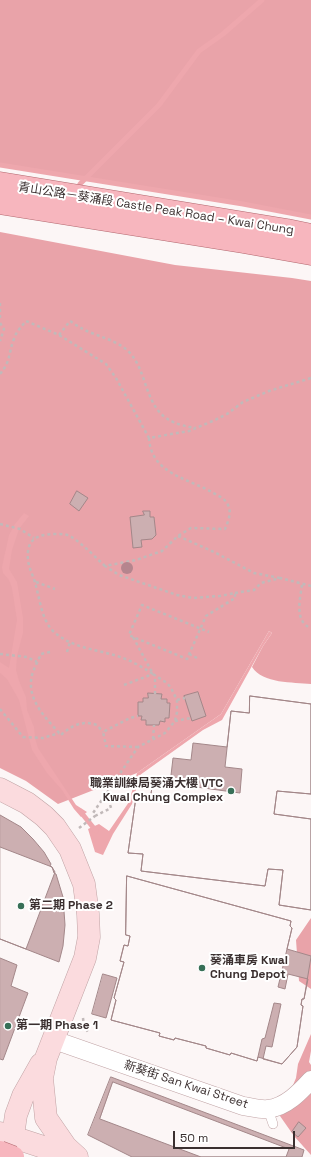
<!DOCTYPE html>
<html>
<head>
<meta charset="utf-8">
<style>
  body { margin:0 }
  #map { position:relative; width:311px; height:1157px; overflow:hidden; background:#fcf6f6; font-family:"Space Grotesk",sans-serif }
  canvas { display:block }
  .scale { position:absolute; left:173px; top:1131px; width:122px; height:18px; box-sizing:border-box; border:2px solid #3a2f2f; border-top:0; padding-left:5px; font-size:12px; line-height:14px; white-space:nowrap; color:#3a2f2f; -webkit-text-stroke:3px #fff; paint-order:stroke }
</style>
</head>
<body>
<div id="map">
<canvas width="311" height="1157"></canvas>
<div class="scale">50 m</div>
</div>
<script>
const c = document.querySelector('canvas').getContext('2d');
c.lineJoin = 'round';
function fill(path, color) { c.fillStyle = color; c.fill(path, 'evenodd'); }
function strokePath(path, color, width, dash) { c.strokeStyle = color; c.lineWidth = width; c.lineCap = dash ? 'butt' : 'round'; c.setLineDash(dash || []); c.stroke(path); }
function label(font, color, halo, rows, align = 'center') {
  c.font = font + ' "Space Grotesk","Noto Sans TC",sans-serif'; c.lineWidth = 4; c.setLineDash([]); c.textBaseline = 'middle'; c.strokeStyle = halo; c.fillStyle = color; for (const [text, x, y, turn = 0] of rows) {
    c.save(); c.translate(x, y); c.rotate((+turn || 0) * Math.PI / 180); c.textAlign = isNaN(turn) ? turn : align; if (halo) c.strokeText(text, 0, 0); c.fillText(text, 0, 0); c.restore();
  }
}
const forest = new Path2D(`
  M0,0h311v217l-68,-13 -243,-39z
  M0,232l175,33 117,13 19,3v403c-18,-2 -48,0 -59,-17l11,-21 9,-13 -3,-2 -48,83 -84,59 -79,31 -32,-23 -26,-13z
  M311,918v71l-12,-8 -3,-41z
  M311,1034v17l-2,11 2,3v90l-17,-19 -14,-20 16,-38 2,-14z`);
const water = new Path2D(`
  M24,513l5,3 -10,13 -7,21 -3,19 8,13 6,36v15l-6,23 -1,14 3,11 7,16 1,13 7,17 1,11 3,10 38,57 11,7 -6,5 -7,-8 -12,-19 -15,-17 -15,-23 -13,-50 -12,-21 -7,-6v-11l9,6 8,-48 -5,-32 -3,-8 -6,-7 -1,-6 7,-32 6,-11z
  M269,631l3,2 -9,13 -41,74 -19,10 -63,45 -8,29 -19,30 -10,21 -8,-3 -7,-23 11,-5 10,7 20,-29 8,-29 84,-59z`);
const stream = new Path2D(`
  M0,165l243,39 68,13
  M80,184l79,-79 40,-54 24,-17 39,-34
  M80,811l16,20`);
const building = new Path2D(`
  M77,491l11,7 -9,13 -9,-7z
  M143,511h7v6h4l2,18 -4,4 -11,1 1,7 -9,1 -3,-31 14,-2z
  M198,692l8,24 -14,5 -8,-25z
  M148,693l14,1 -1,5h6v4h3l-1,15h-4v4l-5,-1 -1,4h-13v-5h-5l1,-4h-4v-14h5v-4h5z
  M250,696l61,8v90l-34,-3 -3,23 37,5v91l-32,-5 4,-35 -15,-1 -3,17 -124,-15 2,-17 -15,-1 8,-56 14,3 3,-19 87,12 2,-24 -17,-2 6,-56 18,2z
  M250,696l61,8v90l-34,-3 -3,23 37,5v91l-32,-5 4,-35 -15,-1 -3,17 -124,-15 2,-17 -15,-1 8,-56 14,3 3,-19 17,3 3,-26 18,2 2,-17 34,4 4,-36 18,2z
  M0,815l21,12 12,12 11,13 7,12 -1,2 2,1 2,6 2,1 7,23 2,28 -2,21 -4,16 -59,-23z
  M0,847l52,20 3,5 -29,77 -26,-10z
  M127,876l164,45 -1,5 2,2 -14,59 7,2 3,-15 20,5 -4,20h-2l-1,6 2,1 -6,41 -15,17 -19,-5 3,-13 6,1 9,-43 -7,-1 -9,35 -3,1 -5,22 -26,-8 -1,2 -24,-7v-2l-31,-8 -1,2 -15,-4 1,-3 -49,-13 5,-20 -2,-2 10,-36 -4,-1 4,-16 4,1 2,-10 -4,-1z
  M127,876l164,45 -1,5 2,2 -5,21 24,7v1l-7,42h-2l-1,6 2,1 -6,41 -15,17 -24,-7 -1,4 -26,-8 -1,2 -24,-7v-2l-31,-8 -1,2 -15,-4 1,-3 -49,-13 5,-20 -2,-2 10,-36 -4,-1 4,-16 4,1 2,-10 -4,-1z
  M0,958l17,7 -6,21 17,7 -25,67 -3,-1z
  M103,974l14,4 -11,40 -14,-4z
  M111,1077l193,73 -2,7h-170l-44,-22z
  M113,1082l176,67 -3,8h-85l-101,-38z
  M299,1122l7,6 -8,9 -6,-5z`);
const path = new Path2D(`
  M0,303v17
  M0,323l4,6 -4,12
  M59,335l11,-14c4,3 9,6 13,8 15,8 35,11 47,24 7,8 10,16 14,27 10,30 17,43 52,48
  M0,374c11,-13 8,-20 14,-35 2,-7 7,-12 12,-18l33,14 47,29 10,14 33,60
  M0,524l20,5 14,9
  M178,536l36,16 40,21 26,5
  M105,566c-10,-9 -20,-20 -32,-28 -5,-4 -11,-4 -17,-4 -19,0 -30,5 -28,26 1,9 6,17 8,26 4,15 6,34 17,45 17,16 40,18 61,24 14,4 27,11 39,19
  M36,582l19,7
  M302,585c-2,14 -8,37 9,43
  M235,593l19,-3 7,-7 19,-5 31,8
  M133,637l-4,-2 13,-30 67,27
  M50,652l-9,2c-3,7 -7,14 -9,21 -6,25 14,43 29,60 11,-10 22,-15 36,-10l6,7
  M67,652l3,-10
  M0,654l27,3 10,5
  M189,654l8,4
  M124,685l29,-11
  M155,694v-19
  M177,700l8,-2
  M0,709l23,28 20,1 16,-5
  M175,721l16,-3
  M153,739l1,-14
  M138,747l-32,-1 -3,-14 27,-14 8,-2
  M95,816l16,-8 -4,-14
  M79,828l16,-12 -2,-3 45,-66 27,-14 10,-12 2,-9v-12l-6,-12 -4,-5 -14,-9 -20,-37 54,22 19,-43 29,-18v-5l-15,3 -27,2 -16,-3 -58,-20 -14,-9 31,-6 26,-9 16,-15 13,-8 34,1c3,-7 7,-17 3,-24 -3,-7 -10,-9 -16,-13 -26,-14 -61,-19 -63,-54l40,-7 26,-11 12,-6 16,-12 26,-11 42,-13
  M83,1018l1,9 5,6`);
const lane = new Path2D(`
  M268,1109l5,15`);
const street = new Path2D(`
  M54,1040l189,66c8,1 17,4 25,3 18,-2 32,-17 43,-29`);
const secondary = new Path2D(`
  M0,789l27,14 17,13 11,11 15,22 14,35 4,30 1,23 -4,21 -39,100 -4,20 4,40 20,29 11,10
  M0,1133l74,24
  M10,1157l6,-42 7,-19 18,-32`);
const primary = new Path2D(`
  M0,183l287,47 24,5
  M0,203l243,39 68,12`);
const primaryBridge = new Path2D(`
  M0,1152l13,5`);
const trees = [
  [127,568]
];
const markers = [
  [231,791,4,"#376f57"],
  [21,906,4,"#376f57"],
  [202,968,4,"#376f57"],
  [8,1026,4,"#376f57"]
];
const streetNames = [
  ["青山公路－葵涌段 Castle Peak Road – Kwai Chung",156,209,9],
  ["新葵街 San Kwai Street",186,1085,18]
];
const poiNames = [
  ["職業訓練局葵涌大樓 VTC",223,784,"right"],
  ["Kwai Chung Complex",223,798,"right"],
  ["第二期 Phase 2",29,906],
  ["葵涌車房 Kwai",210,961],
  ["Chung Depot",210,975],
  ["第一期 Phase 1",16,1026]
];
fill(forest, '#e9a3a9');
fill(water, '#eea7ad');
strokePath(stream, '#eea7ad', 5);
fill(building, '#ccafb1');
strokePath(building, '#a38789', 1);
strokePath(lane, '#c0a3a5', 10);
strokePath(street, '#c0a3a5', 19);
strokePath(secondary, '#c0a3a5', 23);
strokePath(primary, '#b2686f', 23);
strokePath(path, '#c1b9b9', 2.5, [3, 3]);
strokePath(lane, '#fff', 9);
strokePath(street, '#fff', 18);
strokePath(secondary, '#fbdbde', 22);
strokePath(primary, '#f7b6be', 22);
strokePath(primaryBridge, '#b2686f', 23, []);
strokePath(primaryBridge, '#f7b6be', 22);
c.fillStyle = '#b5858e';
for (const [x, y] of trees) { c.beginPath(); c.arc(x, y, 6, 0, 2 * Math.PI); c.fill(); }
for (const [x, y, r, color] of markers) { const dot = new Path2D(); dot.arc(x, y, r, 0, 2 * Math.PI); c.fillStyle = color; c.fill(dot); strokePath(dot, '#fff', 1.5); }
label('12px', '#3a2f2f', '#fff', streetNames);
label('bold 12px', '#3a2f2f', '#fff', poiNames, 'left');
</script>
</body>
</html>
